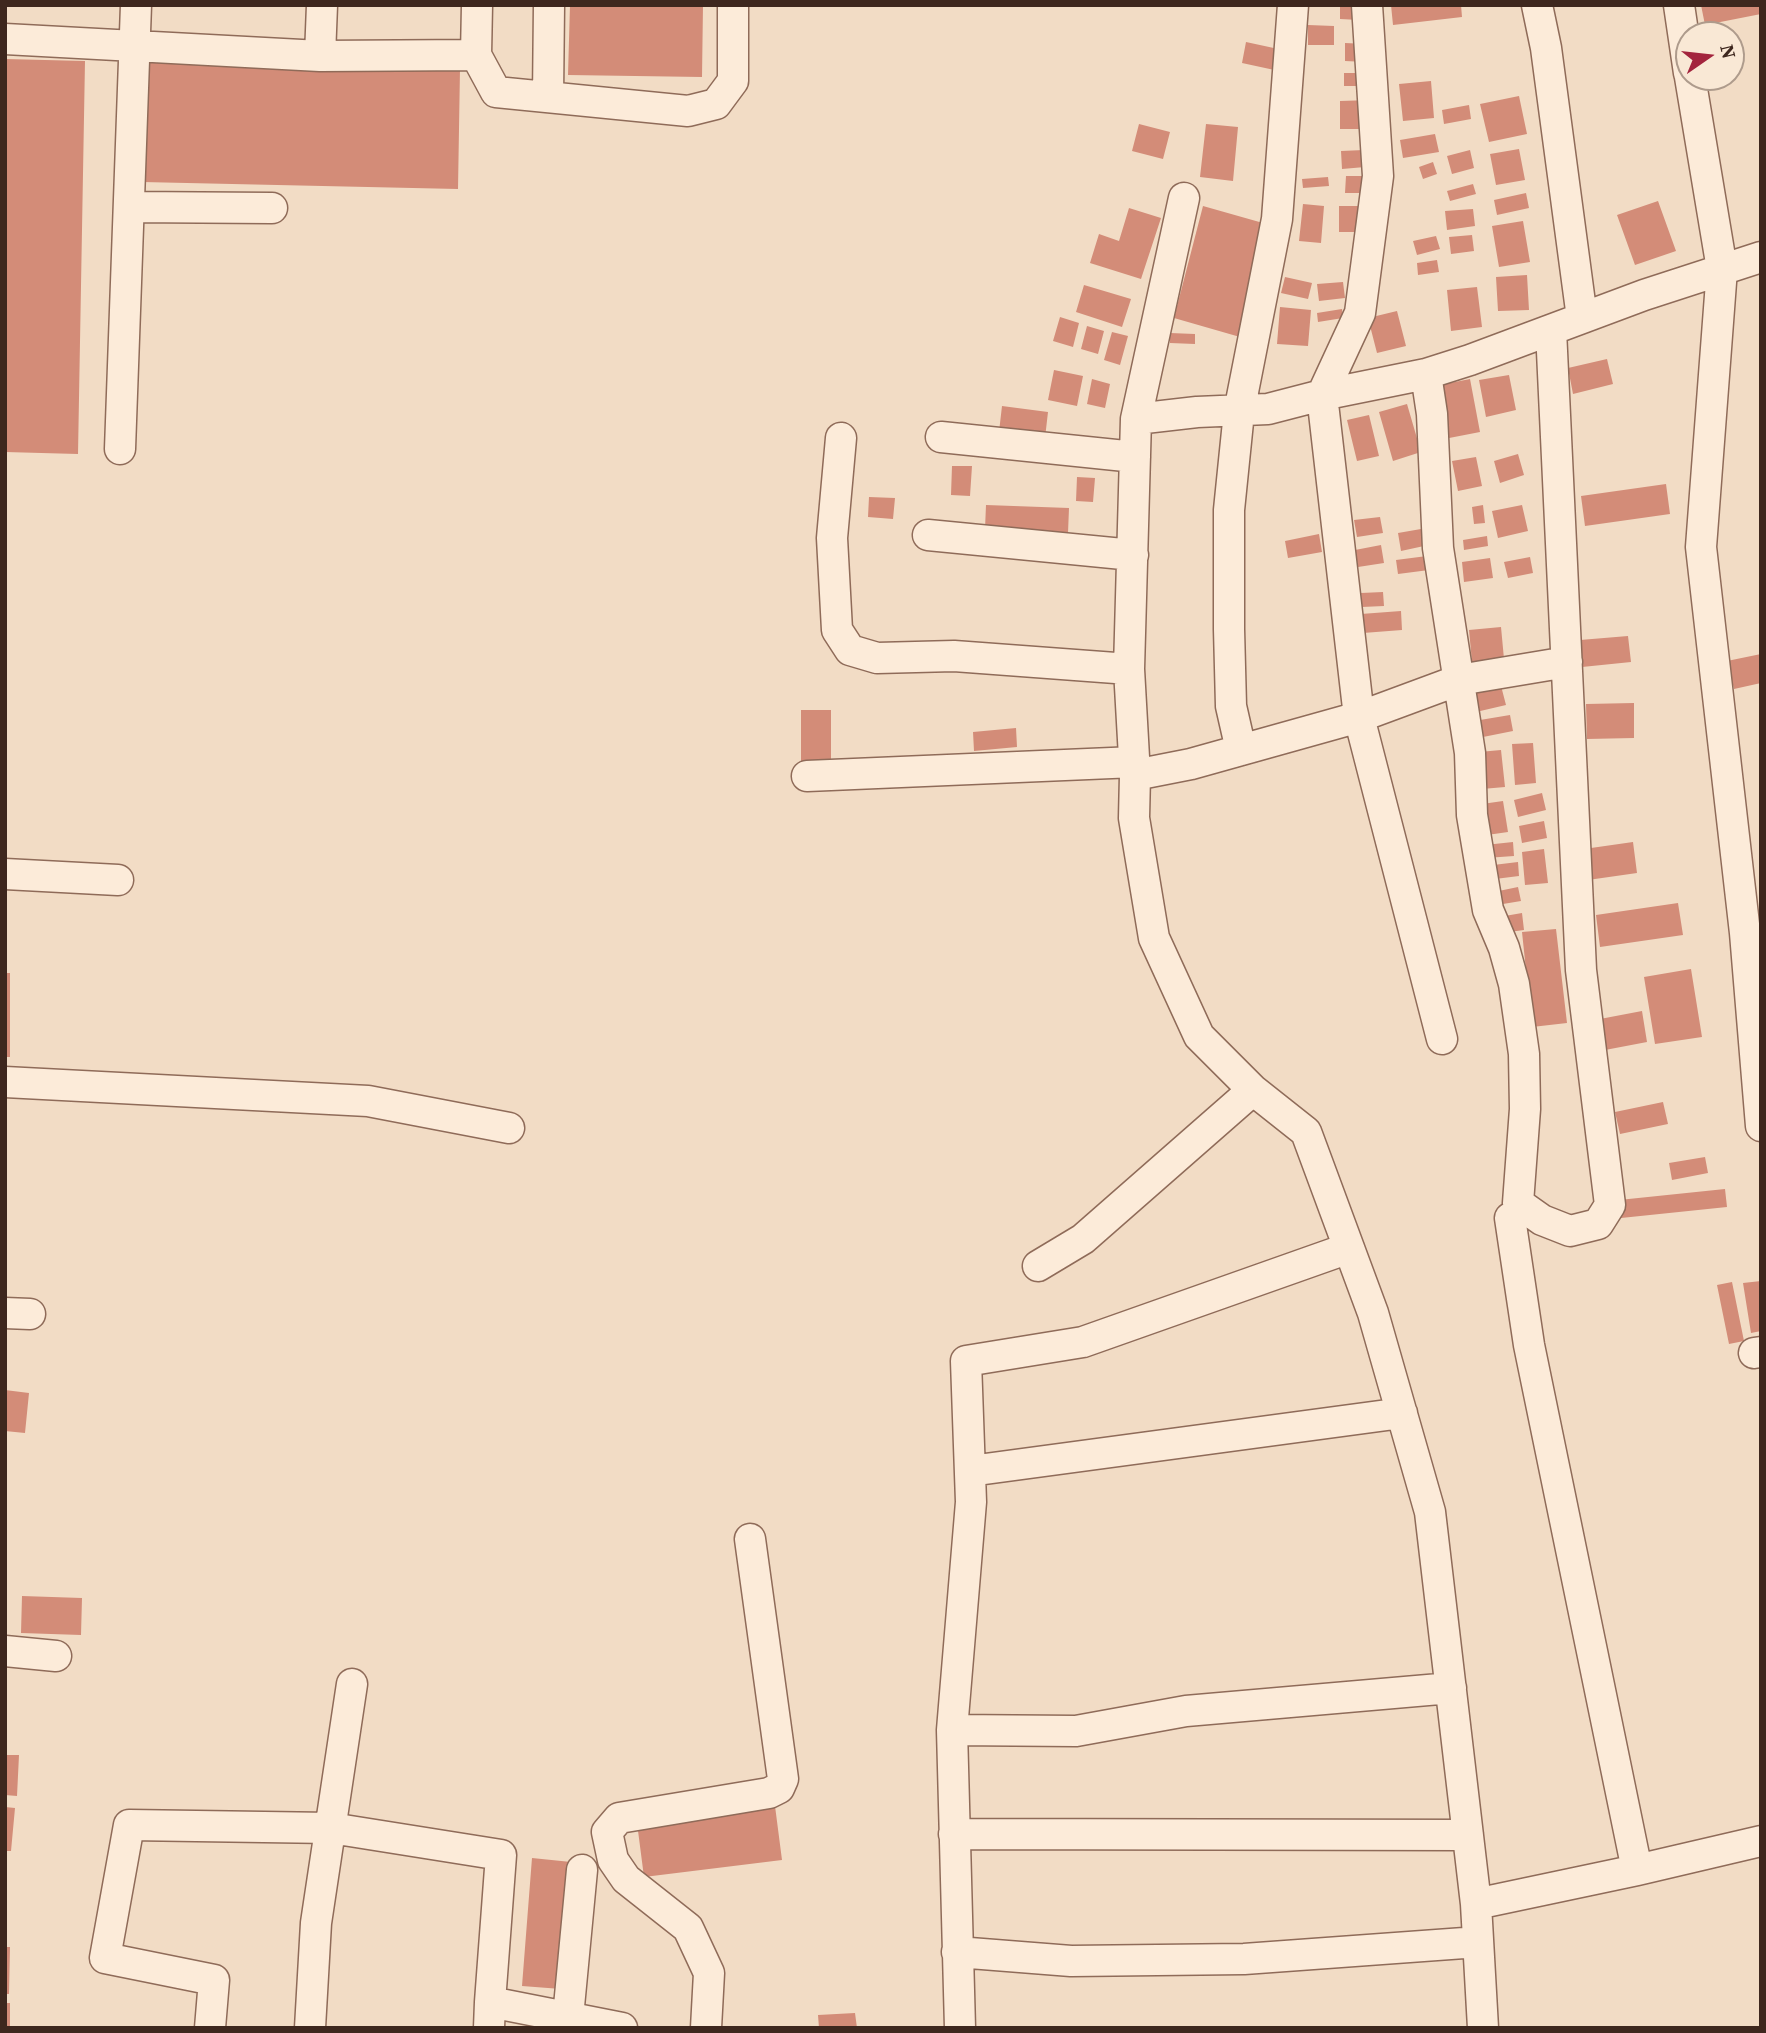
<!DOCTYPE html>
<html>
<head>
<meta charset="utf-8">
<style>
  body { margin:0 }
  #map { position:relative; width:1766px; height:2033px; overflow:hidden; background:#f2dcc5; font-family:"Source Serif 4",serif }
  canvas { display:block }
  .frame { position:absolute; inset:0; border:7px solid #3e271e; pointer-events:none }
  .north { position:absolute; left:1675px; top:21px; width:70px; height:70px; box-sizing:border-box; background:#f9e8d5; border:2px solid #ae9b8c; border-radius:50%; rotate:76deg; font-size:19px; font-weight:700; line-height:28px; text-align:center; color:#3e271e }
  .north::after { content:''; display:block; margin:auto; width:24px; height:32px; background:#a3243d; clip-path:polygon(50% 0,100% 100%,50% 72%,0 100%) }
</style>
</head>
<body>
<div id="map">
<canvas width="1766" height="2033"></canvas>
<div class="frame"></div>
<div class="north">N</div>
</div>
<script>
const c = document.querySelector('canvas').getContext('2d');
c.lineJoin = 'round';
function fill(path, color) { c.fillStyle = color; c.fill(path, 'evenodd'); }
function strokePath(path, color, width, dash) { c.strokeStyle = color; c.lineWidth = width; c.lineCap = dash ? 'butt' : 'round'; c.setLineDash(dash || []); c.stroke(path); }
const building = new Path2D(`
  M570,5h133l-1,72 -134,-2z
  M1340,5h19v15l-19,-1z
  M1391,5h70l1,12 -69,8z
  M1701,5h60v9l-56,11z
  M1308,25l26,1v19h-26z
  M1246,42l37,8 -4,21 -37,-8z
  M1345,43l22,1 -1,18 -21,-1z
  M5,59l80,2 -7,393 -73,-2z
  M144,62l316,7 -2,120 -316,-7z
  M1344,73h23l1,13h-24z
  M1431,81l3,37 -31,3 -4,-37z
  M1519,96l8,38 -38,8 -9,-38z
  M1371,100v29h-31v-28z
  M1469,105l2,14 -27,5 -2,-14z
  M1139,124l31,8 -7,27 -31,-8z
  M1206,124l32,3 -5,54 -33,-4z
  M1435,134l4,18 -36,6 -3,-18z
  M1519,149l6,31 -29,5 -6,-31z
  M1364,150l1,17 -23,2 -1,-18z
  M1470,150l4,18 -22,6 -5,-18z
  M1433,162l4,12 -14,5 -4,-12z
  M1346,176h23v17h-24z
  M1328,177l1,9 -26,2 -1,-9z
  M1473,184l3,10 -26,7 -3,-10z
  M1526,193l3,15 -32,7 -3,-15z
  M1658,201l18,50 -41,14 -18,-50z
  M1303,204l21,2 -3,37 -22,-2z
  M1203,206l67,19 -30,112 -66,-19z
  M1339,206h22v26h-22z
  M1129,208l32,10 -20,61 -51,-16 9,-29 20,7z
  M1473,209l2,17 -28,4 -2,-19z
  M1523,221l7,41 -31,5 -7,-41z
  M1472,235l2,16 -23,3 -2,-17z
  M1436,236l4,13 -23,6 -4,-14z
  M1437,260l2,12 -21,3 -1,-12z
  M1527,275l2,35 -31,1 -2,-34z
  M1285,277l27,6 -4,16 -27,-6z
  M1343,282l2,16 -26,3 -2,-17z
  M1084,285l47,14 -9,28 -46,-15z
  M1477,287l5,40 -31,4 -4,-41z
  M1280,307l31,3 -3,36 -31,-2z
  M1342,309l1,9 -25,4 -1,-9z
  M1397,311l9,35 -29,7 -9,-35z
  M1060,317l19,6 -6,24 -20,-6z
  M1087,326l17,5 -6,23 -17,-5z
  M1112,332l16,4 -8,29 -16,-5z
  M1170,333l25,1v10l-25,-1z
  M1607,359l6,25 -40,10 -5,-26z
  M1054,370l29,6 -6,30 -29,-6z
  M1509,375l7,35 -30,7 -7,-37z
  M1092,379l18,5 -5,24 -18,-4z
  M1470,379l10,53 -36,7 -9,-53z
  M1407,404l14,48 -28,9 -14,-49z
  M1002,406l46,6 -3,26 -46,-6z
  M1369,415l10,41 -22,5 -10,-41z
  M1518,454l6,21 -24,8 -6,-22z
  M1476,457l6,29 -24,5 -6,-30z
  M952,466h20l-2,30 -19,-1z
  M1077,477l18,1 -2,24 -17,-1z
  M1666,484l4,30 -85,12 -4,-30z
  M869,497l26,1 -2,21 -25,-2z
  M986,505l83,3 -1,25 -83,-4z
  M1483,505l2,18 -11,1 -2,-17z
  M1522,505l6,26 -30,7 -6,-27z
  M1380,517l3,16 -26,4 -3,-17z
  M1421,529l3,17 -23,5 -3,-18z
  M1319,534l3,18 -34,6 -3,-17z
  M1487,536l1,10 -24,4 -1,-10z
  M1381,545l3,18 -26,4 -3,-17z
  M1427,556l2,14 -31,4 -2,-14z
  M1530,557l3,16 -25,5 -4,-16z
  M1490,558l3,20 -29,4 -2,-20z
  M1383,592l1,14 -22,1 -1,-14z
  M1401,611l1,19 -39,3 -2,-19z
  M1501,627l3,32 -32,3 -3,-32z
  M1628,636l3,26 -49,5 -2,-27z
  M1761,654v29l-27,6 -7,-28z
  M1500,682l6,23 -30,7 -6,-22z
  M1634,703v35l-47,1 -1,-35z
  M801,710h30v58h-30z
  M1510,715l3,16 -30,6 -3,-17z
  M1016,728l1,19 -43,4 -1,-19z
  M1533,743l3,40 -21,2 -3,-41z
  M1501,750l4,37 -23,2 -3,-37z
  M1542,793l4,17 -28,7 -4,-17z
  M1503,801l5,31 -28,4 -5,-31z
  M1544,821l3,17 -25,5 -3,-17z
  M1513,842l1,14 -28,2 -1,-13z
  M1633,842l4,31 -49,7 -4,-31z
  M1544,849l4,34 -23,2 -3,-33z
  M1518,862l1,14 -32,4 -2,-14z
  M1518,887l3,14 -30,5 -2,-13z
  M1678,903l5,32 -83,12 -4,-32z
  M1522,913l2,17 -22,3 -3,-16z
  M1556,929l11,94 -35,4 -10,-95z
  M1691,969l11,68 -47,7 -11,-67z
  M5,973h5v84h-5z
  M1642,1011l5,31 -42,8 -5,-31z
  M1663,1102l5,22 -48,10 -5,-22z
  M1705,1157l3,16 -36,7 -3,-17z
  M1725,1189l2,18 -106,11 -2,-18z
  M1761,1281v50l-10,2 -8,-50z
  M1732,1282l12,59 -15,3 -12,-59z
  M5,1390l24,3 -4,40 -20,-2z
  M22,1596l60,2 -1,37 -60,-2z
  M5,1755h14l-2,41 -12,-1z
  M775,1806l7,54 -138,17 -7,-54z
  M5,1807l10,1 -4,43h-6z
  M532,1858l39,4 -10,127 -39,-3z
  M5,1947h5l-1,47h-4z
  M5,2003h5v25h-5z
  M855,2013l2,15h-38l-1,-13z`);
const street = new Path2D(`
  M477,5l-1,50 20,37 192,19 28,-7 17,-23v-76
  M1367,5l11,171 -18,137 -38,82 37,322 83,322
  M1537,5l9,43 36,270
  M1679,5l10,68
  M5,39l315,17 156,-1
  M320,56l2,-51
  M1690,77l32,192 -21,278 44,386 16,193
  M548,97l1,-92
  M129,207l143,1
  M1426,374l6,40 6,134 32,205 2,62 16,95 16,38 10,36 10,70 1,55 -7,94 24,17 28,11 28,-7 12,-19 -29,-235 -30,-640
  M1136,419l48,-221
  M941,437l194,20
  M841,438l-9,100 5,92 13,20 27,8 77,-2 175,13
  M120,449l16,-444
  M928,535l205,20
  M1241,750l-10,-44 -2,-77v-119l10,-98 38,-193 16,-214
  M1135,775l56,-11 168,-47 100,-37 108,-18
  M807,776l328,-14
  M5,874l113,6
  M5,1082l363,19 141,27
  M1510,1218l19,127 108,525
  M1038,1266l45,-27 170,-149
  M5,1313l25,1
  M1754,1353l7,-1
  M970,1471l432,-58
  M5,1651l51,5
  M952,1730l124,1 110,-20 265,-23
  M954,1834l514,1
  M1476,1904l161,-34 124,-29
  M957,1952l114,9 173,-2 234,-17
  M568,2017l14,-147
  M210,2028l4,-48 -109,-22 24,-133 202,3 170,27 -11,147
  M310,2028l6,-105 36,-239
  M489,2028l1,-26 132,26
  M706,2028l3,-55 -21,-45 -62,-49 -13,-19 -6,-28 12,-14 150,-25 10,-5 4,-9 -33,-240
  M960,2028l-8,-298 19,-228 -5,-141 117,-19 266,-94
  M1483,2028l-7,-124 -46,-392 -57,-199 -67,-181 -53,-42 -54,-54 -45,-98 -20,-120 1,-43 -6,-106 7,-250 61,-7 71,-3 54,-14 104,-21 44,-14 174,-65 117,-38`);
fill(building, '#d38c78');
strokePath(street, '#8f6b59', 33);
strokePath(street, '#fcebd9', 30);
</script>
</body>
</html>
